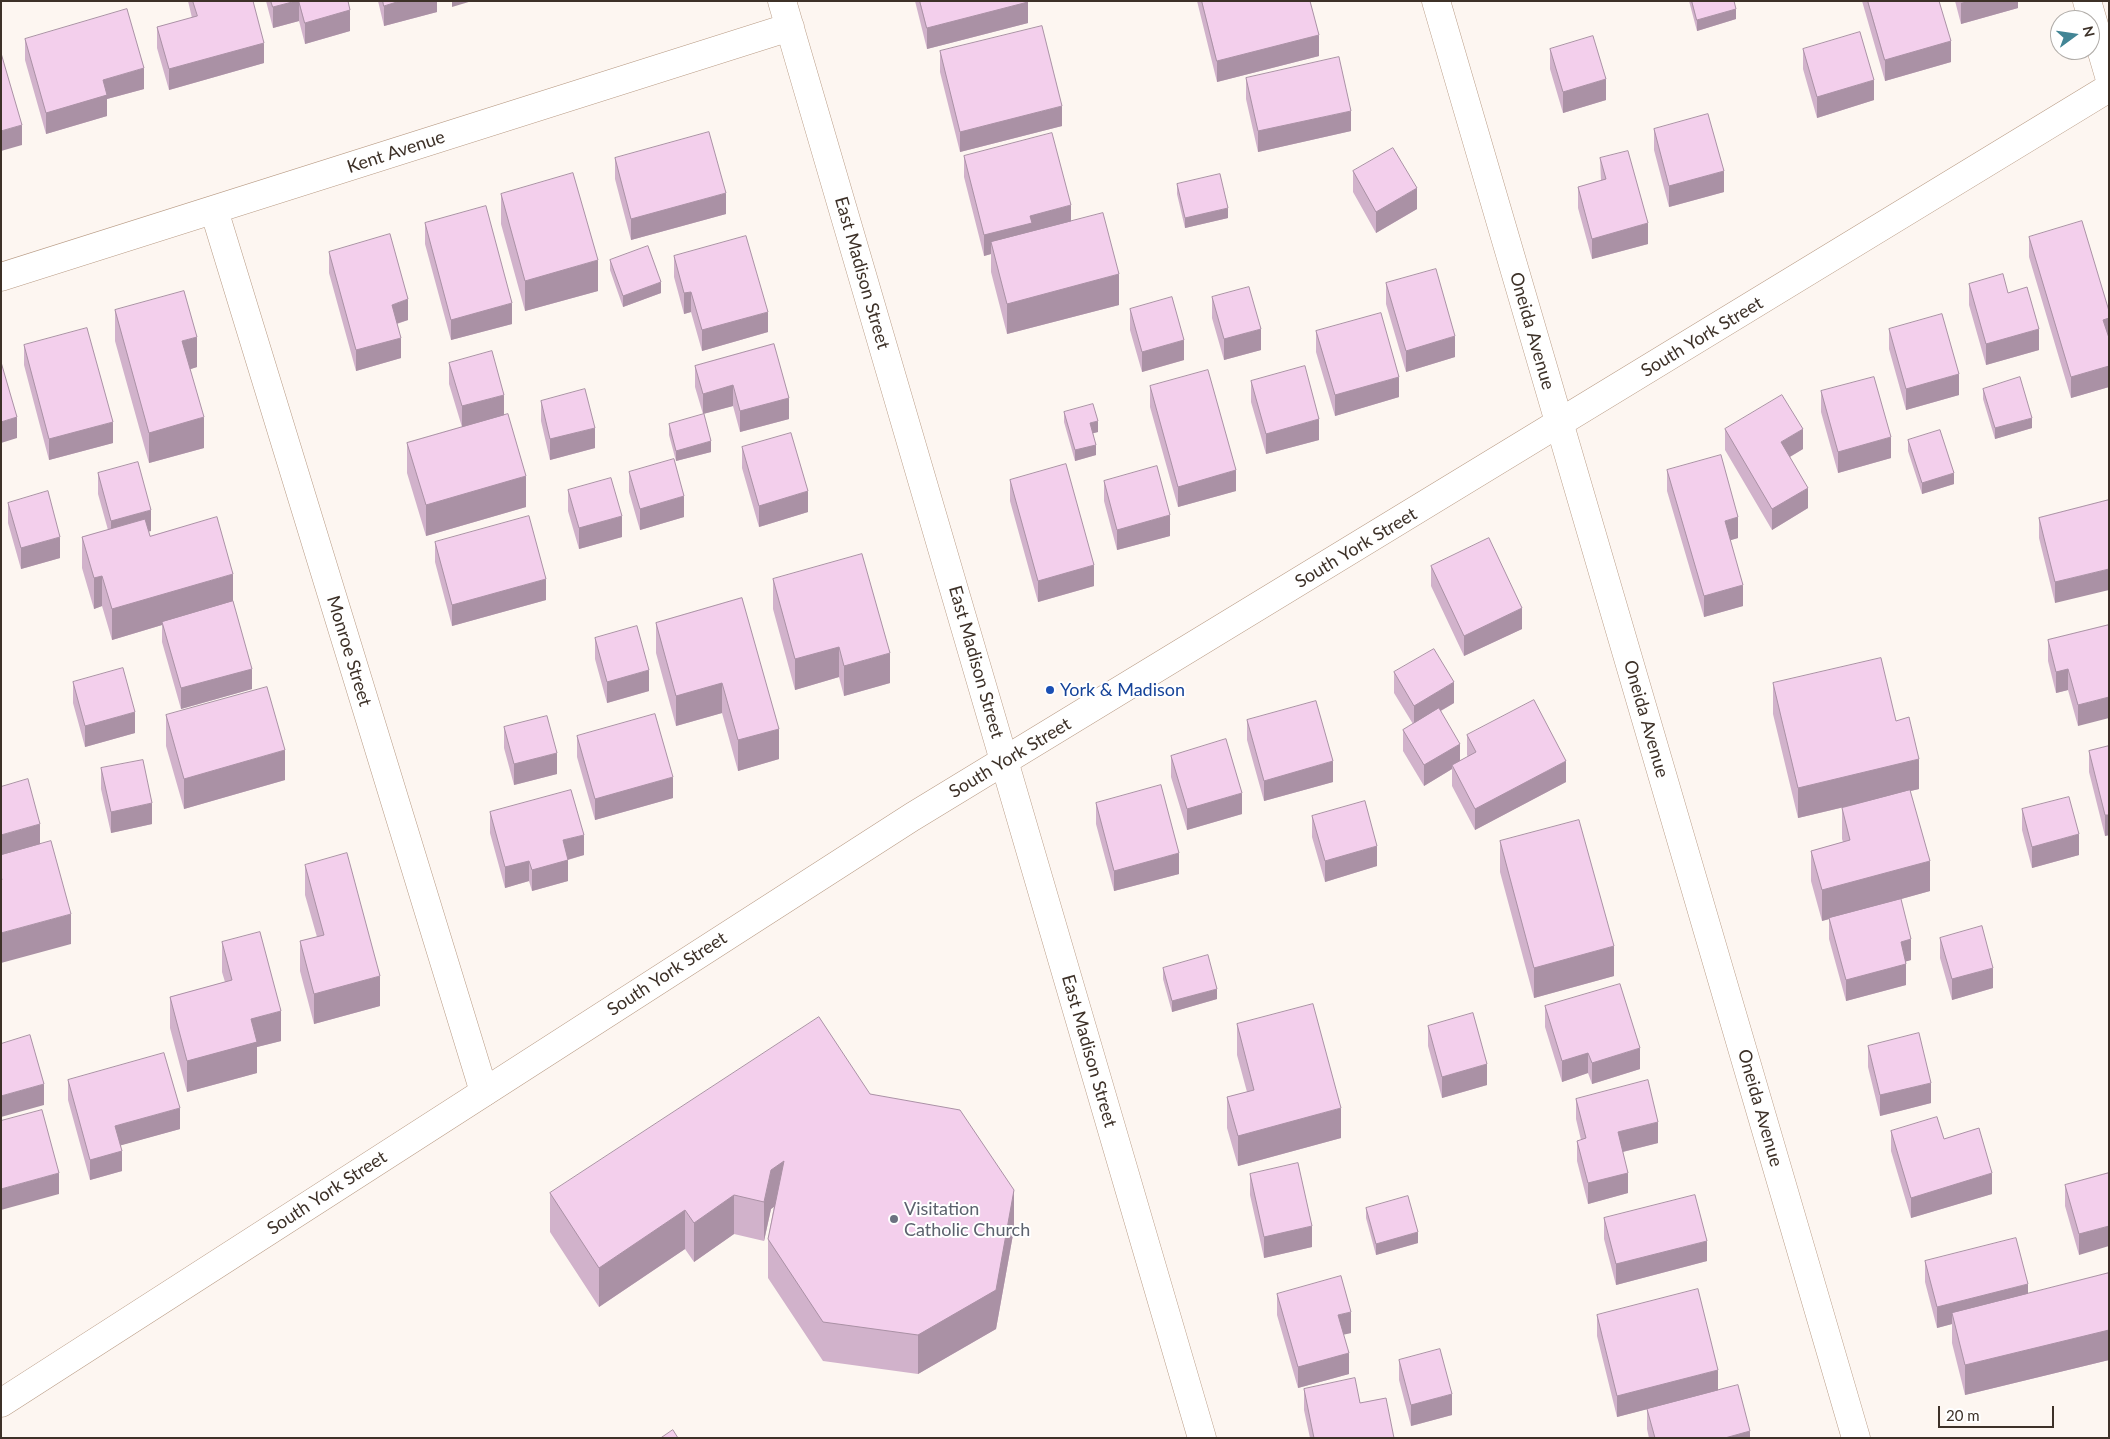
<!DOCTYPE html>
<html>
<head>
<meta charset="utf-8">
<style>
  body { margin:0 }
  #map { position:relative; width:2110px; height:1439px; overflow:hidden; background:#fdf6f1; font-family:Lato,sans-serif }
  canvas { display:block }
  .frame { position:absolute; inset:0; border:2px solid #3d3128; pointer-events:none }
  .north { position:absolute; left:2050px; top:10px; width:50px; height:50px; box-sizing:border-box; background:#fff; border:1px solid #b1ada9; border-radius:50%; rotate:76deg; font-size:14px; font-weight:700; line-height:20px; text-align:center; color:#3d3128 }
  .north::after { content:''; display:block; margin:auto; width:18px; height:22px; background:#428595; clip-path:polygon(50% 0,100% 100%,50% 72%,0 100%) }
  .scale { position:absolute; left:1938px; top:1406px; width:116px; height:22px; box-sizing:border-box; border:2px solid #3d3128; border-top:0; padding-left:6px; font-size:15px; line-height:18px; white-space:nowrap; color:#3d3128; -webkit-text-stroke:4px #fff; paint-order:stroke }
</style>
</head>
<body>
<div id="map">
<canvas width="2110" height="1439"></canvas>
<div class="frame"></div>
<div class="north">N</div>
<div class="scale">20 m</div>
</div>
<script>
const c = document.querySelector('canvas').getContext('2d');
c.lineJoin = 'round';
function strokePath(path, color, width, dash) { c.strokeStyle = color; c.lineWidth = width; c.lineCap = dash ? 'butt' : 'round'; c.setLineDash(dash || []); c.stroke(path); }
function fill(path, color) { c.fillStyle = color; c.fill(path, 'evenodd'); }
function label(font, color, halo, rows, align = 'center') {
  c.font = font + ' Lato,sans-serif'; c.lineWidth = 4; c.setLineDash([]); c.textBaseline = 'middle'; c.strokeStyle = halo; c.fillStyle = color; for (const [text, x, y, turn = 0] of rows) {
    c.save(); c.translate(x, y); c.rotate((+turn || 0) * Math.PI / 180); c.textAlign = isNaN(turn) ? turn : align; if (halo) c.strokeText(text, 0, 0); c.fillText(text, 0, 0); c.restore();
  }
}
const minor = new Path2D(`
  M782,1l420,1437
  M1436,1l420,1437
  M2087,1l22,75
  M214,210l270,882
  M1,277l789,-250`);
const major = new Path2D(`
  M1,1403l911,-586 1197,-729`);
const wall = new Path2D(`
  M188,1h65l11,62 -95,27 -12,-42v-21l35,-9z
  M266,1h82l2,30 -45,13 -6,-23 -26,7z
  M378,1h59v11l-53,14z
  M915,1h113v22l-101,26z
  M1197,1h113l9,55 -102,26z
  M1689,1h45l2,18 -39,12z
  M1862,1h77l12,61 -66,19z
  M1955,1h63v7l-57,16z
  M25,39l119,50 -37,10v17l-61,18 -21,-74z
  M1550,49l56,51 -43,13 -13,-44z
  M1803,49l71,51 -57,18 -14,-49z
  M940,51l122,75 -102,26 -20,-80z
  M1246,78l105,53 -93,21 -12,-53z
  M1654,129l70,63 -55,15 -15,-57z
  M964,156l107,65 48,84 -112,29 -16,-62v-18l-7,2 -20,-79z
  M615,158l111,56 -95,26 -16,-61z
  M1600,158l48,86 -56,15 -14,-51v-21l23,-6z
  M1353,171l64,38 -41,24 -23,-41z
  M1177,184l51,34 -43,10 -8,-34z
  M501,194l97,97 -73,20 -24,-87z
  M425,223l87,101 -61,16 -26,-96z
  M2029,237l80,74v76l-38,11 -42,-141z
  M329,252l79,68 -11,4 4,34 -45,13 -27,-98z
  M674,256l94,76 -66,19 -11,-39 -7,2 -10,-37z
  M610,260l51,33 -38,14 -13,-37z
  M1386,283l69,74 -49,15 -20,-68z
  M1969,284l39,9 31,57 -53,15 -17,-60z
  M1212,297l49,53 -37,10 -12,-42z
  M1130,309l54,51 -42,12 -12,-42z
  M115,310l82,57 -7,2 14,79 -55,15 -34,-122z
  M1889,329l70,66 -53,15 -17,-61z
  M1316,331l83,66 -64,19 -19,-64z
  M774,344l15,75 -49,13 -7,-26 -30,8 -8,-27v-21z
  M24,345l89,98 -64,17 -25,-95z
  M449,363l55,52 22,92 -100,29 -19,-63v-30l55,-16 -13,-43z
  M1251,381l68,59 -53,14 -15,-52z
  M1150,386l86,105 -58,16 -28,-100z
  M1983,389l49,39 -37,11 -12,-40z
  M1821,391l70,67 -53,15 -17,-61z
  M541,401l54,47 -45,12 -9,-39z
  M1064,412l34,20 -5,1 3,22 -21,6 -11,-39z
  M669,424l42,28 -35,9 -7,-26z
  M1725,429l78,20 -13,8 18,51 -36,22 -47,-80z
  M1908,440l46,44 -32,10 -14,-43z
  M742,447l66,65 -49,15 -17,-59z
  M1667,470l71,68 -8,2 13,66 -39,11 -37,-126z
  M629,472l55,45 -44,13 -11,-38z
  M98,473l53,58h-3l2,5 83,66 19,87 -71,20 -19,-67v-17l-50,15 -10,-34 -8,3 -12,-41v-31l26,-7 -10,-36z
  M1010,480l84,106 -56,16 -28,-101z
  M1104,481l66,55 -53,14 -13,-49z
  M568,490l54,47 -43,12 -11,-38z
  M2109,500l-54,103 -16,-65v-20z
  M8,503l52,55 -39,11 -13,-46z
  M435,542l111,58 -94,26 -17,-64z
  M1431,566l91,63 -58,27 -33,-70z
  M773,579l117,104 -46,13 -5,-19 -44,13 -22,-81z
  M742,598l37,161 -41,12 -16,-58 -46,13 -20,-73v-30z
  M2109,625l-31,101 -10,-36 -12,3 -8,-32v-21z
  M595,638l54,53 -42,12 -12,-44z
  M1394,672l60,31 -13,8 19,50 8,-4 -1,-2v-20l99,47 -91,48 -23,-44v-17l-28,17 -21,-35v-21l10,-6 -19,-31z
  M73,682l62,51 -50,14 -12,-44z
  M1773,683l123,38 23,68 -9,2 20,100 -29,8 10,61 -5,1v24l-60,16 -17,-62v-20l-7,2 -11,-40v-30l32,-9 -1,-3v-31l28,-7 -72,17 -25,-104z
  M166,715l119,65 -101,29 -18,-63z
  M1247,720l86,62 -69,19 -17,-61z
  M504,727l53,47 -43,11 -10,-37z
  M577,736l96,62 -78,22 -18,-63z
  M2109,746v89l-4,1 -16,-64v-21z
  M1171,756l71,58 -55,16 -16,-53z
  M101,768l51,56 -41,9 -10,-44z
  M1096,803l83,71 -65,17 -18,-67z
  M2022,809l57,46 -47,13 -10,-38z
  M490,812l94,43 -16,5v21l-36,10 -3,-10 -24,7 -15,-55z
  M1312,816l65,50 -52,16 -13,-45z
  M1500,841l114,135 -80,22 -34,-126z
  M305,865l75,141 -66,18 -14,-53v-30l17,-4 -12,-42z
  M1940,938l53,50 -41,12 -12,-42z
  M222,942l59,99 -24,6v26l-70,19 -17,-64v-31l55,-15 -3,-10z
  M1163,968l54,31 -45,13 -9,-33z
  M1545,1006l95,63 -48,15 -4,-11 -26,9 -17,-55z
  M1237,1024l104,114 -103,28 -11,-38v-31l20,-5 -10,-37z
  M1428,1026l59,59 -45,13 -14,-52z
  M1868,1046l63,57 -51,13 -12,-49z
  M68,1080l112,49 -59,16 1,26 -32,9 -22,-80z
  M870,1094l144,135 -18,100 -78,45 -95,-13 -55,-83v-39l6,-33 -3,3 -7,32 -30,-7 -40,28 -9,-13 -86,58 -49,-75v-39z
  M1576,1099l82,44 -35,9 5,41 -40,11 -11,-43v-20l4,-1 -5,-21z
  M1891,1131l53,8 48,55 -81,24 -20,-67z
  M2109,1173l-30,82 -14,-49v-21z
  M1250,1174l62,73 -48,11 -14,-63z
  M1366,1208l52,35 -42,12 -10,-37z
  M1604,1218l103,43 -91,24 -12,-46z
  M1925,1261l103,33 81,-21v87l-144,35 -13,-52v-19l-15,4 -12,-46z
  M1277,1294l74,39 -8,1 6,40 -51,14 -21,-73z
  M1597,1315l121,75 32,48h-101l-2,-9v-20l-30,8 -20,-81z
  M1399,1360l53,55 -41,11 -12,-46z
  M1304,1389l56,14 34,35h-84l-6,-28z`);
const shadedWall = new Path2D(`
  M296,1h3v20l-26,7v-21z
  M400,1h37v11l-53,14v-20z
  M452,1h20l-20,6z
  M1967,1h51v7l-57,16v-21z
  M1028,2v21l-101,26v-21z
  M1736,9v10l-39,12v-11z
  M350,10v21l-45,13v-21z
  M1319,35v21l-102,26v-21z
  M1951,41v21l-66,19v-21z
  M264,43v20l-95,27v-21z
  M144,68v21l-37,10v17l-61,18v-21l57,-33z
  M1606,79v21l-43,13v-21z
  M1874,80v20l-57,18v-21z
  M1062,106v20l-102,26v-20z
  M1351,111v20l-93,21v-21z
  M22,125v20l-21,6v-20z
  M1724,171v21l-55,15v-21z
  M1417,188v21l-41,24v-21z
  M726,193v21l-95,26v-21z
  M1071,205v21l-80,16v12l-7,2v-21l46,-19z
  M1228,208v10l-43,10v-10z
  M1648,223v21l-56,15v-20z
  M598,260v31l-73,20v-30z
  M1119,274v31l-112,29v-30z
  M661,282v11l-38,14v-11z
  M691,292v20l-7,2v-21z
  M408,299v21l-16,5v-20z
  M512,303v21l-61,16v-20z
  M768,312v20l-66,19v-21z
  M2109,318v21l-6,-19z
  M1261,329v21l-37,10v-21z
  M2039,329v21l-53,15v-21z
  M1455,336v21l-49,15v-21z
  M197,337v30l-15,5v-31z
  M401,338v20l-45,13v-21z
  M1184,340v20l-42,12v-20z
  M2109,366v21l-38,11v-21z
  M1959,374v21l-53,15v-21z
  M1399,377v20l-64,19v-21z
  M733,385v21l-30,8v-20z
  M504,395v21l-42,11v-21z
  M789,398v21l-49,13v-21z
  M17,417v21l-16,5v-21z
  M204,417v31l-55,15v-30z
  M2032,418v10l-37,11v-11z
  M1319,419v21l-53,14v-20z
  M1098,421v11l-8,2v-11z
  M113,422v21l-64,17v-21z
  M595,428v20l-45,12v-21z
  M1803,429v20l-22,13v-20z
  M1891,437v21l-53,15v-21z
  M711,441v11l-35,9v-10z
  M1096,445v10l-21,6v-11z
  M1236,470v21l-58,16v-20z
  M1954,473v11l-32,10v-11z
  M526,476v31l-100,29v-31z
  M1808,488v20l-36,22v-21z
  M808,491v21l-49,15v-21z
  M684,496v21l-44,13v-21z
  M151,510v21l-40,11v-21z
  M1170,515v21l-53,14v-20z
  M622,516v21l-43,12v-21z
  M1738,517v21l-13,4v-21z
  M60,537v21l-39,11v-21z
  M1094,565v21l-56,16v-21z
  M2109,569v21l-54,13v-21z
  M233,574v31l-71,17v3l-50,15v-31z
  M102,576v30l-8,3v-31z
  M546,579v21l-94,26v-21z
  M1743,585v21l-39,11v-21z
  M1522,608v21l-58,27v-20z
  M839,647v30l-44,13v-31z
  M890,653v30l-46,13v-30z
  M252,669v20l-71,20v-21z
  M2068,669v21l-12,3v-21z
  M649,670v21l-42,12v-21z
  M1454,682v21l-40,23v-20z
  M722,683v30l-46,13v-30z
  M2109,697v21l-31,8v-21z
  M135,712v21l-50,14v-21z
  M779,729v30l-41,12v-31z
  M1460,744v21h-8v4l-28,17v-21z
  M285,750v30l-101,29v-30z
  M557,753v21l-43,11v-21z
  M1919,759v30l-121,29v-30z
  M1333,761v21l-69,19v-20z
  M1566,761v21l-91,48v-21z
  M673,777v21l-78,22v-21z
  M1242,793v21l-55,16v-21z
  M152,803v21l-41,9v-21z
  M2105,815h4v20l-4,1z
  M40,824v30l-39,11v-30z
  M2079,834v21l-47,13v-21z
  M584,835v20l-21,6v-21z
  M1377,846v20l-52,16v-21z
  M1179,853v21l-65,17v-20z
  M568,860v21l-36,10v-21z
  M529,861v20l-24,7v-21z
  M1930,861v30l-108,30v-31z
  M71,914v30l-70,19v-30z
  M1911,939v21l-10,3v-21z
  M1614,946v30l-80,22v-30z
  M1906,964v21l-60,16v-21z
  M1993,968v20l-41,12v-21z
  M380,976v30l-66,18v-30z
  M1217,989v10l-45,13v-11z
  M281,1011v30l-24,6v26l-70,19v-31l64,-42z
  M1640,1048v21l-48,15v-21z
  M1588,1053v20l-26,9v-21z
  M1487,1064v21l-45,13v-21z
  M1931,1083v20l-51,13v-21z
  M44,1084v21l-43,12v-21z
  M180,1108v21l-65,18v-21z
  M1341,1108v30l-103,28v-30z
  M1658,1122v21l-40,10v-21z
  M122,1151v20l-32,9v-20z
  M784,1161v39l-13,9 -7,32v-39l7,-32z
  M59,1173v21l-58,16v-21z
  M1628,1173v20l-40,11v-21z
  M1992,1173v21l-81,24v-20z
  M1014,1190v39l-18,100 -78,45v-39z
  M734,1195v39l-40,28v-39z
  M685,1210v39l-86,58v-39z
  M1312,1226v21l-48,11v-21z
  M2109,1226v20l-30,9v-21z
  M1418,1232v11l-42,12v-11z
  M1707,1241v20l-91,24v-21z
  M2028,1284v21l-76,8v11l-15,4v-21z
  M1351,1312v21l-13,3v-21z
  M2109,1330v30l-144,35v-30z
  M1349,1353v21l-51,14v-21z
  M1718,1370v21l-101,26v-21z
  M1452,1394v21l-41,11v-21z
  M1750,1431v7h-25z`);
const building = new Path2D(`
  M193,1h60l11,42 -95,26 -12,-42 40,-11z
  M271,1h25l-23,6z
  M299,1h49l2,9 -45,13z
  M383,1h17l-16,5z
  M920,1h108v1l-101,26z
  M1202,1h108l9,34 -102,26z
  M1692,1h42l2,8 -39,11z
  M1868,1h71l12,40 -66,19z
  M127,9l17,59 -41,12 4,15 -61,18 -21,-74z
  M1042,26l20,80 -102,26 -20,-81z
  M1860,32l14,48 -57,17 -14,-48z
  M1593,36l13,43 -43,13 -13,-43z
  M1,53l21,72 -21,6z
  M1339,57l12,54 -93,20 -12,-53z
  M1708,114l16,57 -55,15 -15,-57z
  M709,132l17,61 -95,26 -16,-61z
  M1052,133l19,72 -41,11 2,7 -48,12 -20,-79z
  M1393,148l24,40 -41,24 -23,-41z
  M1628,151l20,72 -56,16 -14,-52 28,-8 -6,-21z
  M573,173l25,87 -73,21 -24,-87z
  M1220,174l8,34 -43,10 -8,-34z
  M486,206l26,97 -61,17 -26,-97z
  M1103,213l16,61 -112,30 -16,-62z
  M2082,221l27,90v7l-6,2 6,18v28l-38,11 -42,-140z
  M390,234l18,65 -16,6 9,33 -45,12 -27,-98z
  M746,236l22,76 -66,18 -11,-38 -7,1 -10,-37z
  M648,246l13,36 -38,14 -13,-36z
  M1436,269l19,67 -49,15 -20,-68z
  M2003,274l5,19 19,-6 12,42 -53,15 -17,-60z
  M1249,287l12,42 -37,10 -12,-42z
  M184,291l13,46 -15,4 22,76 -55,16 -34,-123z
  M1172,297l12,43 -42,12 -12,-43z
  M1381,313l18,64 -64,18 -19,-64z
  M1942,314l17,60 -53,15 -17,-60z
  M87,328l26,94 -64,17 -25,-94z
  M774,344l15,54 -49,13 -7,-26 -30,9 -8,-28z
  M492,351l12,44 -42,11 -13,-43z
  M1,362l16,55 -16,5z
  M1305,366l14,53 -53,15 -15,-53z
  M1208,370l28,100 -58,17 -28,-101z
  M1874,377l17,60 -53,15 -17,-61z
  M2020,377l12,41 -37,10 -12,-39z
  M585,389l10,39 -45,11 -9,-38z
  M1782,395l21,34 -22,13 27,46 -36,21 -47,-80z
  M1093,404l5,17 -8,2 6,22 -21,5 -11,-38z
  M508,414l18,62 -100,29 -19,-62z
  M704,414l7,27 -35,10 -7,-27z
  M1940,430l14,43 -32,10 -14,-43z
  M791,433l17,58 -49,15 -17,-59z
  M1721,455l17,62 -13,4 18,64 -39,11 -37,-126z
  M674,459l10,37 -44,13 -11,-37z
  M138,462l13,48 -40,11 -13,-48z
  M1066,464l28,101 -56,16 -28,-101z
  M1157,466l13,49 -53,15 -13,-49z
  M611,478l11,38 -43,12 -11,-38z
  M48,491l12,46 -39,11 -13,-45z
  M2109,500v69l-54,13 -16,-64z
  M529,516l17,63 -94,26 -17,-63z
  M217,517l16,57 -121,35 -10,-33 -8,2 -12,-41 63,-18 5,17z
  M1489,538l33,70 -58,28 -33,-70z
  M862,554l28,99 -46,13 -5,-19 -44,12 -22,-80z
  M742,598l37,131 -41,11 -16,-57 -46,13 -20,-73z
  M233,601l19,68 -71,19 -19,-66z
  M2109,625v72l-31,8 -10,-36 -12,3 -8,-32z
  M637,626l12,44 -42,12 -12,-44z
  M1434,649l20,33 -40,24 -20,-34z
  M1881,658l15,63 13,-4 10,42 -121,29 -25,-105z
  M123,668l12,44 -50,14 -12,-44z
  M267,687l18,63 -101,29 -18,-64z
  M1534,700l32,61 -91,48 -23,-44 24,-13 -9,-17z
  M1316,701l17,60 -69,20 -17,-61z
  M1439,708l21,36 -36,21 -21,-35z
  M655,714l18,63 -78,22 -18,-63z
  M547,716l10,37 -43,11 -10,-37z
  M1226,739l16,54 -55,16 -16,-53z
  M2109,746v69h-4l-16,-64z
  M143,760l9,43 -41,9 -10,-44z
  M28,779l12,45 -39,11v-48z
  M1161,785l18,68 -65,18 -18,-68z
  M571,790l13,45 -21,5 5,20 -36,10 -3,-9 -24,6 -15,-55z
  M1910,790l20,71 -108,29 -11,-39 39,-11 -8,-32z
  M2069,797l10,37 -47,13 -10,-38z
  M1365,801l12,45 -52,15 -13,-45z
  M1579,820l35,126 -80,22 -34,-127z
  M51,841l20,73 -70,19v-53h1l-1,-4v-21z
  M347,853l33,123 -66,18 -14,-53 24,-6 -19,-70z
  M1901,899l10,40 -10,3 5,22 -60,16 -17,-62z
  M1982,926l11,42 -41,11 -12,-41z
  M260,932l21,79 -30,8 6,23 -70,19 -17,-64 62,-17 -10,-38z
  M1208,955l9,34 -45,12 -9,-33z
  M1620,984l20,64 -48,15 -4,-10 -26,8 -17,-55z
  M1313,1004l28,104 -103,28 -11,-39 27,-7 -17,-66z
  M1473,1013l14,51 -45,13 -14,-51z
  M819,1017l51,77 90,16 54,80 -18,100 -78,45 -95,-13 -55,-83 16,-78 -13,9 -7,32 -30,-7 -40,28 -9,-13 -86,58 -49,-75z
  M1919,1033l12,50 -51,12 -12,-49z
  M30,1035l14,49 -43,12v-52z
  M164,1053l16,55 -65,18 7,25 -32,9 -22,-80z
  M1648,1080l10,42 -40,10 10,41 -40,10 -11,-42 9,-3 -10,-39z
  M42,1110l17,63 -58,16v-68z
  M1937,1117l7,22 35,-11 13,45 -81,25 -20,-67z
  M1298,1163l14,63 -48,11 -14,-63z
  M2109,1173v53l-30,8 -14,-49z
  M1695,1195l12,46 -91,23 -12,-46z
  M1408,1196l10,36 -42,12 -10,-36z
  M2016,1238l12,46 -91,23 -12,-46z
  M2109,1273v57l-144,35 -13,-52z
  M1341,1276l10,36 -13,3 11,38 -51,14 -21,-73z
  M1698,1289l20,81 -101,26 -20,-81z
  M1440,1349l12,45 -41,11 -12,-45z
  M1355,1378l5,25 26,-5 8,40h-80l-10,-49z
  M1738,1385l12,46 -25,7h-70l-8,-29z
  M673,1430l5,8h-17z`);
const markers = [
  [1050,690,5,"#1a4fb4"],
  [894,1219,5,"#6b7280"]
];
const streetNames = [
  ["Kent Avenue",396,152,-18],
  ["East Madison Street",862,273,74],
  ["Oneida Avenue",1532,331,74],
  ["South York Street",1702,337,-31],
  ["South York Street",1356,548,-31],
  ["Monroe Street",349,651,73],
  ["East Madison Street",976,662,74],
  ["Oneida Avenue",1646,719,74],
  ["South York Street",1010,758,-31],
  ["South York Street",667,974,-33],
  ["East Madison Street",1089,1051,74],
  ["Oneida Avenue",1760,1108,74],
  ["South York Street",327,1193,-33]
];
const transitNames = [
  ["York & Madison",1060,690]
];
const worshipNames = [
  ["Visitation",904,1209],
  ["Catholic Church",904,1230]
];
strokePath(minor, '#b99c86', 29);
strokePath(major, '#b99c86', 29);
strokePath(minor, '#fff', 28);
strokePath(major, '#fff', 28);
fill(wall, '#d1b2cb');
fill(shadedWall, '#aa91a5');
fill(building, '#f3cfec');
strokePath(building, '#aa91a5', 1);
for (const [x, y, r, color] of markers) { const dot = new Path2D(); dot.arc(x, y, r, 0, 2 * Math.PI); c.fillStyle = color; c.fill(dot); strokePath(dot, '#fff', 2); }
label('18px', '#3d3128', '#fff', streetNames);
label('18px', '#164399', '#fff', transitNames, 'left');
label('18px', '#5b616d', '#fff', worshipNames, 'left');
</script>
</body>
</html>
